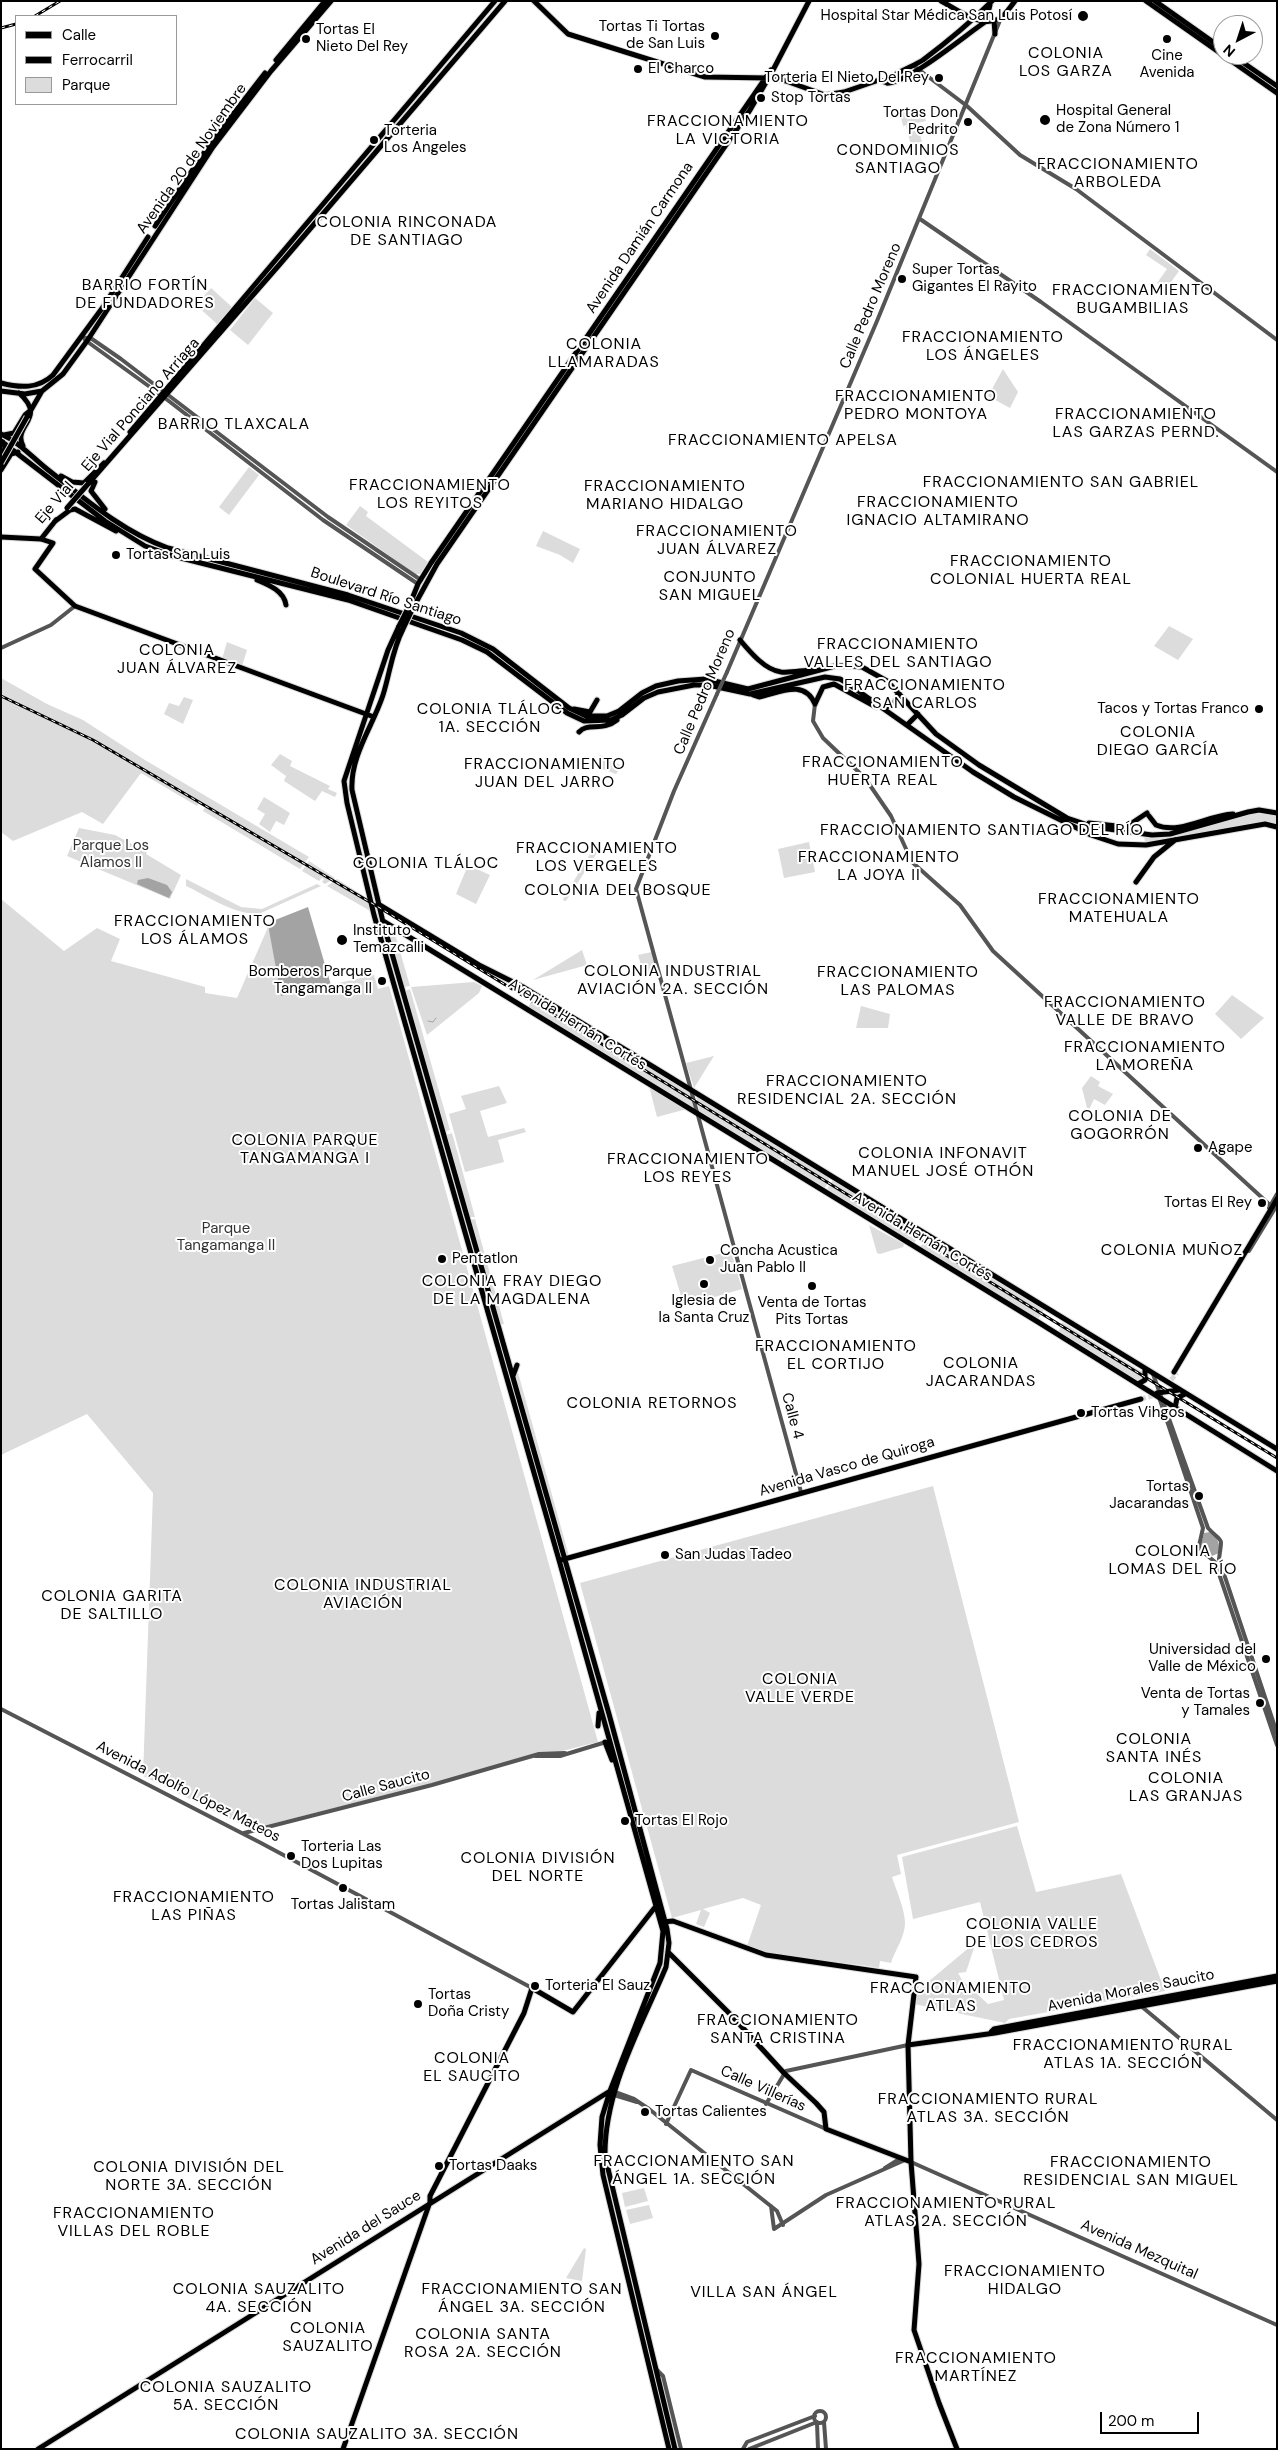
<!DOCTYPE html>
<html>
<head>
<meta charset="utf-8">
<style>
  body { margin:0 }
  #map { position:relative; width:1278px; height:2450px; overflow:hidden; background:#fff; font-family:"DM Sans",sans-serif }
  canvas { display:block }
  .frame { position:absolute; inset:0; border:2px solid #000; pointer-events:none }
  .legend { position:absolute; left:15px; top:15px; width:162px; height:90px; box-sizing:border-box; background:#fff; border:1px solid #999; margin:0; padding:6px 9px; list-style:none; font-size:15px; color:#000 }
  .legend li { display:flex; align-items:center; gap:10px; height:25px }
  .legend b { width:25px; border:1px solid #999 }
  .north { position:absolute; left:1213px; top:15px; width:50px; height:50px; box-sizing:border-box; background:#fff; border:1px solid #999; border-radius:50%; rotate:220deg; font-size:14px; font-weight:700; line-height:20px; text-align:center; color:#000 }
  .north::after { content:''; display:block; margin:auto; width:18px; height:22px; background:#000; clip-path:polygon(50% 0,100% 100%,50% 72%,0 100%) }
  .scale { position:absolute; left:1100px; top:2412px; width:99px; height:22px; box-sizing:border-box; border:2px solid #000; border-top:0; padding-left:6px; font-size:15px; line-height:18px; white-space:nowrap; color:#000; -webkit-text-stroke:4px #fff; paint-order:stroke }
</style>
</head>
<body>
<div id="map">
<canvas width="1278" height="2450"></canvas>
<div class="frame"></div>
<ul class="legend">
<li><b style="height:6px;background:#000"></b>Calle</li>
<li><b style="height:6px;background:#000"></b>Ferrocarril</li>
<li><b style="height:14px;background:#dcdcdc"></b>Parque</li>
</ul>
<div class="north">N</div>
<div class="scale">200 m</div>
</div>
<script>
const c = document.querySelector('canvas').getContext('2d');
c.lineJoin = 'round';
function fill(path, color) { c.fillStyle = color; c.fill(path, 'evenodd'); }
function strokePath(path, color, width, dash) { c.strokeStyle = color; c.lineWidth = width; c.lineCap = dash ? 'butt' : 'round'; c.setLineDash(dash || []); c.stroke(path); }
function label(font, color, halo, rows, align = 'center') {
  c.font = font + ' "DM Sans",sans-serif'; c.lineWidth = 4; c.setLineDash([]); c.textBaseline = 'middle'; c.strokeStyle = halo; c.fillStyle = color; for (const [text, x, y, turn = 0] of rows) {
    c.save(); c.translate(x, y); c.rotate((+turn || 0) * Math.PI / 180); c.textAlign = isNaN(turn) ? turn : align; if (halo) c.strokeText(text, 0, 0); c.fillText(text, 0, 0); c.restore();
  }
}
const green = new Path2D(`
  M923,108l3,13 -23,5 -3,-13z
  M917,123l6,23 -11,3 -6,-23z
  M1150,249l29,22 -13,18 -9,-6 10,-14 -21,-14z
  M211,288l21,19 -15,17 -21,-19z
  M255,298l18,15 -25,32 -18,-15z
  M1003,369l15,23 -8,16 -22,-12z
  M249,467l10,8 -30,40 -10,-8z
  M360,506l8,6 -2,4 62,46 -8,12h-5l-69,-49z
  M543,531l37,18 -7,14 -13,-8 -24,-9z
  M1169,626l24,13 -15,21 -24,-14z
  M227,642l20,8 -5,16 -20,-7z
  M1,678l46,26 36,16 62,40 164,97 -9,12 -97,-58 2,-4 -6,-4 -2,3 -56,-33 -38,51 -21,-12 -69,29 -12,-9z
  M184,697l9,3 -10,24 -19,-10 5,-11 10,3z
  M280,754l12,7 -2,5 40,20 -2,3 9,4 -2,4 -13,-6 -7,10 -31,-20 2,-5 -15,-11z
  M600,755l22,11 -6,8 -22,-8z
  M264,797l26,16 -6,12 -8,-4 -6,11 -11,-8 6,-10 -8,-5z
  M1255,813l22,2v10l-19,-2 -113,19 -1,-6h17z
  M79,828l36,7 32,17 -1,2 35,21 -11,24 -103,-43z
  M809,842l6,30 -31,6 -6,-29z
  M596,844l6,1 -36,56h-2l-1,-2z
  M309,861l26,17 -10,6 -3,-2 2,-3 -2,-1 -3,3 -17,-10z
  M468,865l22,10 -14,29 -20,-10z
  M186,879l55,28 21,2 55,-25 4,2 -60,27c-24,4 -53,-17 -75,-27z
  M337,879l33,21 2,12 -45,-26z
  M1,899l63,52 33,-23 23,11 -9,22 94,26v6l32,5 32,-73 12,71 93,-21 4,14 11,-3 209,756 -347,87 -108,-53 10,-283 -66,-79 -86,41z
  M395,934l15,52 -6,1 -13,-44 -1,-7z
  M582,950l5,15 -54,15z
  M652,952l6,20 -14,3 -6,-20z
  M474,982l8,4 -3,7 -52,42 -16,-48z
  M410,989l40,141 -4,1 -43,-139z
  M534,995l157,97 5,19 -168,-103z
  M1232,995l32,23 -23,21 -26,-25z
  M861,1006l29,8 -2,14h-32z
  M714,1056l-20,32 -8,-25z
  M1091,1076l9,6 -2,4 15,8 -8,11 -11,-6 -6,13 -6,-24z
  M499,1086l8,17 -27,8 8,26 36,-9 2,4 -28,8 6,22 -39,10 -16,-58 17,-5 -5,-13z
  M649,1086l38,23 -30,8z
  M696,1095l91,54 -7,13 -80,-48z
  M452,1133l23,84h-6l-23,-82z
  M789,1150l42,26 -7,14 -42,-26z
  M834,1178l87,54 -8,13 -87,-54z
  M475,1219l29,105h-4l-30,-104z
  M869,1225l35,19 -1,3 -23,7 -3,-1z
  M927,1239l117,71 -6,9 -118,-72z
  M731,1251l11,38 -58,17 -12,-40z
  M1062,1322l82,51 1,4 -7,6 -80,-50z
  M517,1369l52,187 -4,1 -51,-181z
  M933,1486l86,336 -122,33 4,19 -9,3c4,13 13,32 13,46 0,14 -10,27 -14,40l-11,-2 -1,7c-44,-8 -92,-7 -132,-22l14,-41 -18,-7 -40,11 7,4 -6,14 -8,-3 5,-14 -29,8 -92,-335z
  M1017,1826l19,66 85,-18 44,117 -156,28 -4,4 -91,-19 2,-12 55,-46 3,2 -8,24 -8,1 4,7 26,24 16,-4 -24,-98 -67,17 -11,-62z
  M644,2188l4,13 -23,6 -3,-14z
  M649,2205l4,13 -23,6 -4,-14z
  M584,2248l2,1 -4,32 -16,-3z`);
const water = new Path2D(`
  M148,878l19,7 5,7 -3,6 -32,-14 1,-4z
  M308,907l23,78 -50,11 -12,-66 1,-8z
  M1210,1532c8,7 10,10 9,21l-7,3 -11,-10 3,-13z`);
const stream = new Path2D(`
  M428,1021l5,1 3,-4`);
const majorTunnel = new Path2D(`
  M1141,1399l18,-5 18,-21`);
const minor = new Path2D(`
  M914,66l53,40 53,49 56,34 201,151
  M920,219l121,83 236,170
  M81,337l11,2 29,20 207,158 93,63
  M85,340l76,55 162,125 95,64
  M1,648l50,-23 24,-19
  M727,672l150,-351 124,-303
  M717,694l-43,97 -38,98 165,603
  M815,704l-2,17 10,17 42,40 26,38 21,46 48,43 33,46 277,254
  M1269,1208l8,-14
  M1249,1251l28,-46
  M1153,1374l55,154c16,17 14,7 11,31l58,174
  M1159,1397l44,131 -4,18 3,5 13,11 62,183
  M1,1709l260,134 271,145
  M535,1756h25l46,-14
  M244,1833l188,-48 107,-31 26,-1
  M1141,2006l136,114
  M615,2092l19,7 15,10 128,102 6,14
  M614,2095l23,7
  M766,2104l20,-33 122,-26
  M666,2124l25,-54 135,59
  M911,2162l366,163
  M885,2168l16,-10
  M771,2206l3,23 52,-34 79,-35
  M656,2369l7,7 18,73
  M814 2417a6 6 0 1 1 12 0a6 6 0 1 1-12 0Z
  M824,2422l2,27
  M817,2423l1,26
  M743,2449l4,-7 68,-26
  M749,2449l68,-27`);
const major = new Path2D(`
  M534,1l34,33 137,43 64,1 17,3 39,14 19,-3 35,-12c4,1 6,3 10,3 24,-4 74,-46 96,-61
  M941,1c17,9 39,27 58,18 6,-3 12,-13 16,-18
  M1146,1l131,92
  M1155,1l68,48
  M990,5l-2,8 6,7 1,14
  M1232,55l45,31
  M276,60l49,-59
  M887,83c8,-12 24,-15 36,-23 24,-18 48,-38 69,-59
  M155,226l55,-82 55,-71
  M1,383c19,5 37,6 52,-8l50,-68 45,-70
  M1,391l24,3 17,-3 21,-17 24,-33 126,-194 58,-76 60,-70
  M19,393c29,26 -7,32 4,53
  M31,410l11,-19
  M130,432l365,-431
  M1,434c18,8 31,23 46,35 38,30 76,63 121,79l180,47 113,38 32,16 76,59 17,8h21l12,-5 23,-18 14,-7 22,-5 28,-2 42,10 87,-23h17l10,1 25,14 49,53 43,31 88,53 27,9 58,8 18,-1 78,-22 11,-2 18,3
  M4,435l10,-2 11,-18 6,-5
  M1,441l104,80 40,25 28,10 175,44 114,40 25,12 80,61 17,8 27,-1 11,-5 22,-17 14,-6 36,-7h14l42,9 75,-17 15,2 7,4 126,89 41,25 77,38 27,9 28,1 119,-21 12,3
  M1,456l4,-8 -2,-6
  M1,470l10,-16 7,-2
  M61,476l11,6 12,1 20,-20
  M95,482l-4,9 14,18
  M88,484l192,-220 225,-263
  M54,522l16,-12 5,-1 41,22
  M1,537l40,2 12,4 -18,26 40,37 299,111
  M41,539l15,-19
  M257,580c12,5 27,11 29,25
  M410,604l8,-20 13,-21 340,-493
  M413,608l24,-44 313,-454 22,-38 37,-71
  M399,626l-11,24 -39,116 -5,15 3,22 27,112 185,645 104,371 -3,32 -50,128 -8,26 -2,28 3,30 66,274
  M403,629c-11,21 -13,44 -20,66 -10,31 -33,61 -31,95l31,132 226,792 58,215 2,14 -3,24c-25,60 -62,123 -61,189l70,293
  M740,640c10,12 25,30 41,32 11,1 22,-2 33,-2
  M753,695l6,2c22,-5 45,-18 56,7
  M815,704l8,-17 11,-3 42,23
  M884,708l10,-4 5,-12
  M574,709l16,3 7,-12
  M907,725l11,-11
  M579,732c9,-10 23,0 38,-12
  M1149,816l7,9c24,10 52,-10 77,-11
  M1089,823l37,4 21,-14
  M1136,882l18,-25 21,-17
  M378,904l101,61 44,22 754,462
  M383,921l655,401 239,149
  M1174,1372l103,-173
  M513,1376l4,-11
  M1138,1384l7,-4v-10
  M1157,1393l22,-3
  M1175,1408l2,-10 8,-4
  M561,1560l580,-161
  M598,1726l1,-13
  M605,1742l7,18
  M663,1922l10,-1 93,34 150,22 -8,68 3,117 8,102 -5,66 25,73 18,46
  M668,1952l63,63 53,58 32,30 8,9 2,17 85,33
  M991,2032l3,-3 283,-53
  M908,2045l87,-12 282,-52
  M38,2449l572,-358
  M343,2449l87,-247v-6l94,-183 8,-25 41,24 83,-106`);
const rail = new Path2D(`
  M35,16l25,-15
  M1,28l15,-4
  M1,696l92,44 287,168 897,550`);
const minorBridge = new Path2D(`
  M717,694l10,-22`);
const majorBridge = new Path2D(`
  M1,463l26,-46
  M67,508l21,-24
  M399,626l11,-22
  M403,629l10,-21`);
const markers = [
  [1083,16,6,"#000"],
  [715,36,5,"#000"],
  [306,39,5,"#000"],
  [1167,39,5,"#000"],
  [638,69,5,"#000"],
  [939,78,5,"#000"],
  [761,98,5,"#000"],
  [1045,120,6,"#000"],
  [968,122,5,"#000"],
  [374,140,5,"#000"],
  [902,279,5,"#000"],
  [116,555,5,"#000"],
  [1259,709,5,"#000"],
  [342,940,6,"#000"],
  [382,981,5,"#000"],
  [1198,1148,5,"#000"],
  [1262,1203,5,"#000"],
  [442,1259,5,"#000"],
  [710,1260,5,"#000"],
  [704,1284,5,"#000"],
  [812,1286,5,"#000"],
  [1081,1413,5,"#000"],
  [1199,1496,5,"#000"],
  [665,1555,5,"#000"],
  [1266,1659,5,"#000"],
  [1260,1703,5,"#000"],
  [625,1821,5,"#000"],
  [291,1856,5,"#000"],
  [343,1888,5,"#000"],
  [535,1986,5,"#000"],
  [418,2004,5,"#000"],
  [645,2112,5,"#000"],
  [439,2166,5,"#000"]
];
const poiNames = [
  ["Hospital Star Médica San Luis Potosí",1072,16,"right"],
  ["Tortas Ti Tortas",705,27,"right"],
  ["de San Luis",705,44,"right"],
  ["Tortas El",316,30],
  ["Nieto Del Rey",316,47],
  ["Cine",1167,56,"center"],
  ["Avenida",1167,73,"center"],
  ["El Charco",648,69],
  ["Torteria El Nieto Del Rey",929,78,"right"],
  ["Stop Tortas",771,98],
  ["Hospital General",1056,111],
  ["de Zona Número 1",1056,128],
  ["Tortas Don",958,113,"right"],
  ["Pedrito",958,130,"right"],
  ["Torteria",384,131],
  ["Los Angeles",384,148],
  ["Super Tortas",912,270],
  ["Gigantes El Rayito",912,287],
  ["Tortas San Luis",126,555],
  ["Tacos y Tortas Franco",1249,709,"right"],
  ["Instituto",353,931],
  ["Temazcalli",353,948],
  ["Bomberos Parque",372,972,"right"],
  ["Tangamanga II",372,989,"right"],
  ["Agape",1208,1148],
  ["Tortas El Rey",1252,1203,"right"],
  ["Concha Acustica",720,1251],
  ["Juan Pablo II",720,1268],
  ["Pentatlon",452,1259],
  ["Iglesia de",704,1301,"center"],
  ["la Santa Cruz",704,1318,"center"],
  ["Venta de Tortas",812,1303,"center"],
  ["Pits Tortas",812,1320,"center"],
  ["Tortas Vihgos",1091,1413],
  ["Tortas",1189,1487,"right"],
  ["Jacarandas",1189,1504,"right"],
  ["San Judas Tadeo",675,1555],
  ["Universidad del",1256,1650,"right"],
  ["Valle de México",1256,1667,"right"],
  ["Venta de Tortas",1250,1694,"right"],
  ["y Tamales",1250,1711,"right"],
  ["Tortas El Rojo",635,1821],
  ["Torteria Las",301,1847],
  ["Dos Lupitas",301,1864],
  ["Tortas Jalistam",343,1905,"center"],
  ["Torteria El Sauz",545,1986],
  ["Tortas",428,1995],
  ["Doña Cristy",428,2012],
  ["Tortas Calientes",655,2112],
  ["Tortas Daaks",449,2166]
];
const streetNames = [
  ["Avenida 20 de Noviembre",192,159,-55],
  ["Avenida Damián Carmona",640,238,-56],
  ["Calle Pedro Moreno",871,306,-67],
  ["Eje Vial Ponciano Arriaga",141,405,-49],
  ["Eje Vial",55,503,-49],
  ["Boulevard Río Santiago",386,597,18],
  ["Calle Pedro Moreno",705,692,-67],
  ["Avenida Hernán Cortés",577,1025,32],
  ["Avenida Hernán Cortés",922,1237,31],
  ["Calle 4",792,1416,75],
  ["Avenida Vasco de Quiroga",847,1467,-16],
  ["Calle Saucito",386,1786,-15],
  ["Avenida Adolfo López Mateos",188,1792,27],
  ["Avenida Morales Saucito",1131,1991,-11],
  ["Calle Villerías",763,2089,24],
  ["Avenida del Sauce",366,2228,-32],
  ["Avenida Mezquital",1139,2250,24]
];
const parkNames = [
  ["Parque Los",111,846],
  ["Alamos II",111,863],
  ["Parque",226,1229],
  ["Tangamanga II",226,1246]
];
const neighbourhoodNames = [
  ["COLONIA",1066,54],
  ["LOS GARZA",1066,72],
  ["FRACCIONAMIENTO",728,122],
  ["LA VICTORIA",728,140],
  ["CONDOMINIOS",898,151],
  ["SANTIAGO",898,169],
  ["FRACCIONAMIENTO",1118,165],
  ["ARBOLEDA",1118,183],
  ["COLONIA RINCONADA",407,223],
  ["DE SANTIAGO",407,241],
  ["BARRIO FORTÍN",145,286],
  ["DE FUNDADORES",145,304],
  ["FRACCIONAMIENTO",1133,291],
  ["BUGAMBILIAS",1133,309],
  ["FRACCIONAMIENTO",983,338],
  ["LOS ÁNGELES",983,356],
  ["COLONIA",604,345],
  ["LLAMARADAS",604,363],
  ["FRACCIONAMIENTO",916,397],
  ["PEDRO MONTOYA",916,415],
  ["FRACCIONAMIENTO",1136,415],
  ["LAS GARZAS PERND.",1136,433],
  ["BARRIO TLAXCALA",234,425],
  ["FRACCIONAMIENTO APELSA",783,441],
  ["FRACCIONAMIENTO SAN GABRIEL",1061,483],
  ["FRACCIONAMIENTO",430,486],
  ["LOS REYITOS",430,504],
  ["FRACCIONAMIENTO",665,487],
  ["MARIANO HIDALGO",665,505],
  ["FRACCIONAMIENTO",938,503],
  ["IGNACIO ALTAMIRANO",938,521],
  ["FRACCIONAMIENTO",717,532],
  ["JUAN ÁLVAREZ",717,550],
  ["FRACCIONAMIENTO",1031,562],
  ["COLONIAL HUERTA REAL",1031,580],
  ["CONJUNTO",710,578],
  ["SAN MIGUEL",710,596],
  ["FRACCIONAMIENTO",898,645],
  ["VALLES DEL SANTIAGO",898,663],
  ["COLONIA",177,651],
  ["JUAN ÁLVAREZ",177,669],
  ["FRACCIONAMIENTO",925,686],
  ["SAN CARLOS",925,704],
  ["COLONIA TLÁLOC",490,710],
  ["1A. SECCIÓN",490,728],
  ["COLONIA",1158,733],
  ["DIEGO GARCÍA",1158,751],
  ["FRACCIONAMIENTO",883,763],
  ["HUERTA REAL",883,781],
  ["FRACCIONAMIENTO",545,765],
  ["JUAN DEL JARRO",545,783],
  ["FRACCIONAMIENTO SANTIAGO DEL RÍO",982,831],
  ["FRACCIONAMIENTO",597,849],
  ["LOS VERGELES",597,867],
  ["FRACCIONAMIENTO",879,858],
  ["LA JOYA II",879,876],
  ["COLONIA TLÁLOC",426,864],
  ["COLONIA DEL BOSQUE",618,891],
  ["FRACCIONAMIENTO",1119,900],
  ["MATEHUALA",1119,918],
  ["FRACCIONAMIENTO",195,922],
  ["LOS ÁLAMOS",195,940],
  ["COLONIA INDUSTRIAL",673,972],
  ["AVIACIÓN 2A. SECCIÓN",673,990],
  ["FRACCIONAMIENTO",898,973],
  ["LAS PALOMAS",898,991],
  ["FRACCIONAMIENTO",1125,1003],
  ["VALLE DE BRAVO",1125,1021],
  ["FRACCIONAMIENTO",1145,1048],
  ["LA MOREÑA",1145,1066],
  ["FRACCIONAMIENTO",847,1082],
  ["RESIDENCIAL 2A. SECCIÓN",847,1100],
  ["COLONIA DE",1120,1117],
  ["GOGORRÓN",1120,1135],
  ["COLONIA PARQUE",305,1141],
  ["TANGAMANGA I",305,1159],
  ["COLONIA INFONAVIT",943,1154],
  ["MANUEL JOSÉ OTHÓN",943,1172],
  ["FRACCIONAMIENTO",688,1160],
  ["LOS REYES",688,1178],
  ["COLONIA MUÑOZ",1172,1251],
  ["COLONIA FRAY DIEGO",512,1282],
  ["DE LA MAGDALENA",512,1300],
  ["FRACCIONAMIENTO",836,1347],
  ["EL CORTIJO",836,1365],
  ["COLONIA",981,1364],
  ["JACARANDAS",981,1382],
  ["COLONIA RETORNOS",652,1404],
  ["COLONIA",1173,1552],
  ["LOMAS DEL RÍO",1173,1570],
  ["COLONIA INDUSTRIAL",363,1586],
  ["AVIACIÓN",363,1604],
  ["COLONIA GARITA",112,1597],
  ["DE SALTILLO",112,1615],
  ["COLONIA",800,1680],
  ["VALLE VERDE",800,1698],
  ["COLONIA",1154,1740],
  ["SANTA INÉS",1154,1758],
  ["COLONIA",1186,1779],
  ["LAS GRANJAS",1186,1797],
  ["COLONIA DIVISIÓN",538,1859],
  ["DEL NORTE",538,1877],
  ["FRACCIONAMIENTO",194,1898],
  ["LAS PIÑAS",194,1916],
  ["COLONIA VALLE",1032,1925],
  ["DE LOS CEDROS",1032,1943],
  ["FRACCIONAMIENTO",951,1989],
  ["ATLAS",951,2007],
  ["FRACCIONAMIENTO",778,2021],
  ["SANTA CRISTINA",778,2039],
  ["FRACCIONAMIENTO RURAL",1123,2046],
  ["ATLAS 1A. SECCIÓN",1123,2064],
  ["COLONIA",472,2059],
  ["EL SAUCITO",472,2077],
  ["FRACCIONAMIENTO RURAL",988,2100],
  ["ATLAS 3A. SECCIÓN",988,2118],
  ["FRACCIONAMIENTO SAN",694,2162],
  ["ÁNGEL 1A. SECCIÓN",694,2180],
  ["FRACCIONAMIENTO",1131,2163],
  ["RESIDENCIAL SAN MIGUEL",1131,2181],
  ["COLONIA DIVISIÓN DEL",189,2168],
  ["NORTE 3A. SECCIÓN",189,2186],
  ["FRACCIONAMIENTO RURAL",946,2204],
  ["ATLAS 2A. SECCIÓN",946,2222],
  ["FRACCIONAMIENTO",134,2214],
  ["VILLAS DEL ROBLE",134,2232],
  ["FRACCIONAMIENTO",1025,2272],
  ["HIDALGO",1025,2290],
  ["COLONIA SAUZALITO",259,2290],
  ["4A. SECCIÓN",259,2308],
  ["FRACCIONAMIENTO SAN",522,2290],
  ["ÁNGEL 3A. SECCIÓN",522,2308],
  ["VILLA SAN ÁNGEL",764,2293],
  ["COLONIA",328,2329],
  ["SAUZALITO",328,2347],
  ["COLONIA SANTA",483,2335],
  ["ROSA 2A. SECCIÓN",483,2353],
  ["FRACCIONAMIENTO",976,2359],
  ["MARTÍNEZ",976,2377],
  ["COLONIA SAUZALITO",226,2388],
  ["5A. SECCIÓN",226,2406],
  ["COLONIA SAUZALITO 3A. SECCIÓN",377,2435]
];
fill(green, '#dcdcdc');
fill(water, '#a3a3a3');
strokePath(stream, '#a3a3a3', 1);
strokePath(majorTunnel, '#d9d9d9', 5, [5, 2.5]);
strokePath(major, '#dbdbdb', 7);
strokePath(minor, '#555', 4);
strokePath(major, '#000', 5);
strokePath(rail, '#000', 3);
strokePath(rail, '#fff', 1, [4]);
strokePath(majorBridge, '#dbdbdb', 7, []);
strokePath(minorBridge, '#555', 4);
strokePath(majorBridge, '#000', 5);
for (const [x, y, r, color] of markers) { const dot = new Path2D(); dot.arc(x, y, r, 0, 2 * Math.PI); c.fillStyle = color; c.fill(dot); strokePath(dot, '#fff', 2); }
label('15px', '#000', '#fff', poiNames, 'left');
label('15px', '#000', '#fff', streetNames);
label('15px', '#333', '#fff', parkNames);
c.letterSpacing = '1px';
label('16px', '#000', '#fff', neighbourhoodNames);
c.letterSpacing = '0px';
</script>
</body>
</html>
